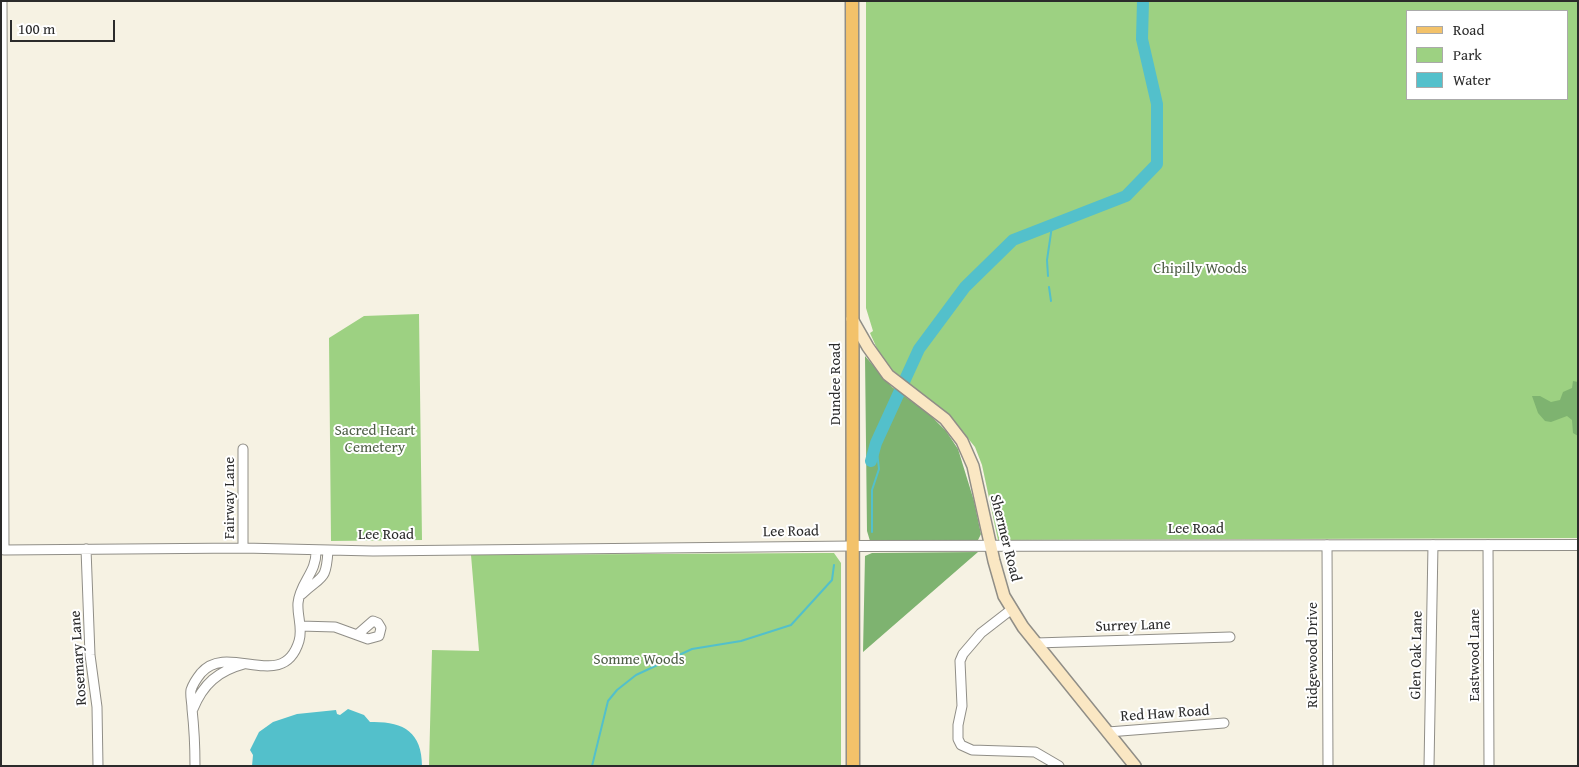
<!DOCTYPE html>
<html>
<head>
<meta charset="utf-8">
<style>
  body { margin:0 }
  #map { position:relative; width:1579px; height:767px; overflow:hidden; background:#f6f2e3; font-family:"Gentium Book Plus",serif }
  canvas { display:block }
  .frame { position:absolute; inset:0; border:2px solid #2b2b2b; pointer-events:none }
  .legend { position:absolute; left:1406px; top:10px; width:162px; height:90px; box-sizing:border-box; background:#fff; border:1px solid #aaa; margin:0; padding:6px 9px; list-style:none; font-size:15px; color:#2b2b2b }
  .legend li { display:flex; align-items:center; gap:10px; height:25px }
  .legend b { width:25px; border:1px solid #aaa }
  .scale { position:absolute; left:10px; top:20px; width:105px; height:22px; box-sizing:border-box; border:2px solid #2b2b2b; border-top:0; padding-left:6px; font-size:15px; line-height:18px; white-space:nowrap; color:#2b2b2b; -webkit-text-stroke:4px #fff; paint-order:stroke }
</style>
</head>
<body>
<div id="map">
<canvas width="1579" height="767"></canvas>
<div class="frame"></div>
<ul class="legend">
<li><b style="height:6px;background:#f3c26a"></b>Road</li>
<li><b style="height:14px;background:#9dd182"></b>Park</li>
<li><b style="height:14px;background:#53c0cb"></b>Water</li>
</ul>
<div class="scale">100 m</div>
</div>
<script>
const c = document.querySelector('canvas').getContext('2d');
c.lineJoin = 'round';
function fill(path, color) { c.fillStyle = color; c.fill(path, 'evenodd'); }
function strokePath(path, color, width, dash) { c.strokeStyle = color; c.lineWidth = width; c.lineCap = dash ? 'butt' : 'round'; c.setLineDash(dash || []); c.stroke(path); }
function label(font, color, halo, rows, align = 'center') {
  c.font = font + ' "Gentium Book Plus",serif'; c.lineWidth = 4; c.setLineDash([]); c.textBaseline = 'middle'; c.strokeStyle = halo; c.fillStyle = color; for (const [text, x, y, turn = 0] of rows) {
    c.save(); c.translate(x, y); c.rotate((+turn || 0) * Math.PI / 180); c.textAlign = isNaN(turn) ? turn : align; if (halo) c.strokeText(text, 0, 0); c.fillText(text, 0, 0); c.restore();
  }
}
const green = new Path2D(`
  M866,1h712v537l-580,2 -16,-75 -7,-18 -26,-32 -58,-46 -12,-16 -9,-20 3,-2 -7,-23zM1408,11h160v88h-160z
  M419,314l3,226 -91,1 -2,-203 35,-22z
  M824,553h10l7,10v203h-412l3,-116 47,1 -8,-96z`);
const forest = new Path2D(`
  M865,356l27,31 37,27 17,17 12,18 16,52 7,33 -3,6 -108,1 -3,-10z
  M1573,381l5,1v54l-5,-3 -1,-13 -5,-4 -16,6 -6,-1 -7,-8 -6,-17h8l11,6 9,-2 3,-8 9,-4z
  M978,552l-115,100 2,-96 7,-3z`);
const water = new Path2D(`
  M348,709l16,6 6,7c32,-1 52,9 52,44h-170l1,-11 -3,-5 9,-18 14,-10 24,-8 39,-4 1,4 3,1z`);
const stream = new Path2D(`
  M1048,276l-1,-16 5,-34
  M1049,287l2,14
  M872,532v-42l7,-21 -3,-26
  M592,766l16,-65 9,-11 19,-15 56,-26 49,-8 50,-16 41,-45 2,-15`);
const river = new Path2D(`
  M871,461l5,-18 43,-94 46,-62 48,-47 113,-44 31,-32v-60l-15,-65 1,-38`);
const minor = new Path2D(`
  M2,1l2,549 239,-2 130,3 480,-5
  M243,449v99
  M1327,545l1,221
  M1488,545l1,221
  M86,549l4,106 7,52 1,59
  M302,594c20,-19 24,-12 26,-43
  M1012,609l-31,24 -18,21 -3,7 2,45 -4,19v14l3,6 11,5 63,2 24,14
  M300,626l35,1 33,12 11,-3 2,-8 -3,-5 -5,-2 -16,14
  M1036,643l194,-6
  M193,709c10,-25 25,-38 51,-45
  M1108,732l116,-9
  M195,766c0,-19 -1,-39 -3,-57 0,-7 -2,-13 -1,-19 2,-6 6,-12 10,-17 27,-32 82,21 98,-32 4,-13 -2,-25 -1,-38 2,-21 19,-30 18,-53
  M1429,766l4,-221`);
const tertiary = new Path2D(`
  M853,546l725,-1`);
const secondary = new Path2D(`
  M852,319l16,28 20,28 57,44 17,22 11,25 21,95 10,35 19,31 112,139`);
const primary = new Path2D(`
  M852,1l1,765`);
const parkNames = [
  ["Chipilly Woods",1200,269],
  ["Sacred Heart",375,431],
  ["Cemetery",375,448],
  ["Somme Woods",639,660]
];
const streetNames = [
  ["Dundee Road",836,384,-90],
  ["Fairway Lane",230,498,-90],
  ["Lee Road",1196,529],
  ["Lee Road",791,532,-1],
  ["Lee Road",386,535],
  ["Shermer Road",1005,538,76],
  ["Surrey Lane",1133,626,-2],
  ["Ridgewood Drive",1313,655,-90],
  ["Glen Oak Lane",1417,655,-89],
  ["Eastwood Lane",1475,655,-90],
  ["Rosemary Lane",79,658,-94],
  ["Red Haw Road",1165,714,-4]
];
fill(green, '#9dd182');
fill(forest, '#7eb370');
fill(water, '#53c0cb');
strokePath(stream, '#53c0cb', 2);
strokePath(river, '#53c0cb', 12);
strokePath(minor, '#908e87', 11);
strokePath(tertiary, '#908e87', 12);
strokePath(secondary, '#908e87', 14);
strokePath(primary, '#908e87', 15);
strokePath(minor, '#fff', 9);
strokePath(tertiary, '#fff', 10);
strokePath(secondary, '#fae7c3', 11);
strokePath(primary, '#f3c26a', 12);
label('15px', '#4d5d45', '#fff', parkNames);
label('15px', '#2b2b2b', '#fff', streetNames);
</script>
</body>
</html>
